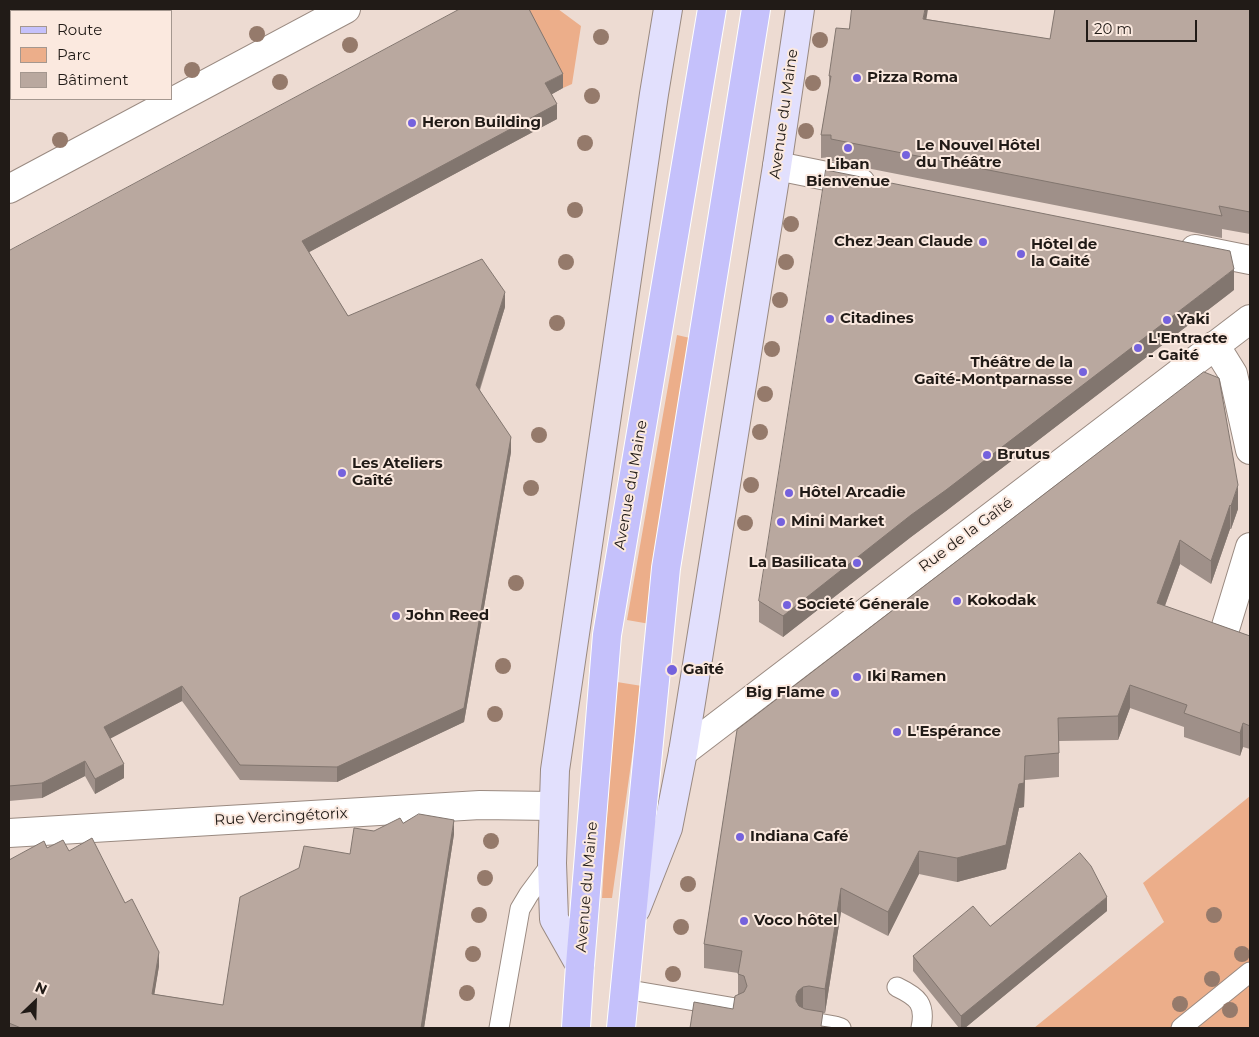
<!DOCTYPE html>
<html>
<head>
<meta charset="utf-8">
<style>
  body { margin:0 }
  #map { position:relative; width:1259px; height:1037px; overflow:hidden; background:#eddbd2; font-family:Montserrat,sans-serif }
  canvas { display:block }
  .frame { position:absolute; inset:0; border:10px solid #211b17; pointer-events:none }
  .legend { position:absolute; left:10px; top:10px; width:162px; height:90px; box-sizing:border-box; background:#fbe9df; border:1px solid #a4978f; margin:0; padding:6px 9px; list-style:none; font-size:15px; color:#211b17 }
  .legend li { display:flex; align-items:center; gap:10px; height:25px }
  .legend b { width:25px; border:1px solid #a4978f }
  .north { position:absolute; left:10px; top:977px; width:50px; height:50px; -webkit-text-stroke:4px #fbe9df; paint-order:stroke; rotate:24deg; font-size:14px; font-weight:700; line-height:20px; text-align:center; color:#211b17 }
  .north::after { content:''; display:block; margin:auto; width:18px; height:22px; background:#211b17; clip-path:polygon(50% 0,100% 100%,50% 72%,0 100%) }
  .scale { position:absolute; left:1086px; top:20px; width:111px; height:22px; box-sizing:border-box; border:2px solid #211b17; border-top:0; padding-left:6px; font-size:15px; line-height:18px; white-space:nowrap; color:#211b17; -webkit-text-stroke:4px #fbe9df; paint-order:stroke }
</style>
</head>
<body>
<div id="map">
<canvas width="1259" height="1037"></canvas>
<div class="frame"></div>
<ul class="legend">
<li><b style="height:6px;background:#c5c1fb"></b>Route</li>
<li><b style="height:14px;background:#ecae8a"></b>Parc</li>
<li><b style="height:14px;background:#b9a89f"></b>Bâtiment</li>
</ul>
<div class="north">N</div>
<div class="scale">20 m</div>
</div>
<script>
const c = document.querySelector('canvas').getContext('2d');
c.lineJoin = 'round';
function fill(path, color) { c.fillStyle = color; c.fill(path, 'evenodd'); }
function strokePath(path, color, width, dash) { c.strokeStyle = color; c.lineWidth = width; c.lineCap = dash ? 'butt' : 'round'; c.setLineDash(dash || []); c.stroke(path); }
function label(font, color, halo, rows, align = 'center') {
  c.font = font + ' Montserrat,sans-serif'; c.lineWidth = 4; c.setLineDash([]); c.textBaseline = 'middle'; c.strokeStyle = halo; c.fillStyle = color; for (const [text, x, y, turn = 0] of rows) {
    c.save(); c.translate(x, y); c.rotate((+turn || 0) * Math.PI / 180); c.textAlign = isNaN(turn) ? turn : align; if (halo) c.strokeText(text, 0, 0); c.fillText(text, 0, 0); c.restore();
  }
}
const green = new Path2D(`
  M498,9h60l23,17 -9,58 -9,4 -40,-74z
  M677,335l13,3 -40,286 -23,-4z
  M617,682l25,4 -30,212h-10l10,-167z
  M1250,796v232h-216l130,-106 -21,-39z`);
const lane = new Path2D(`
  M897,987c21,10 29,17 24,41
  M624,989l112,19
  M807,1021l28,5 6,2
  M499,1028l21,-119 9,-15 23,-31
  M1181,1028l69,-56`);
const street = new Path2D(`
  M59,11l5,-2
  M9,38l2,-1
  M777,166l84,17
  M9,189l337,-180
  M1195,249l55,11
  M1215,345l18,29 17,76
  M1226,626l24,-79
  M683,752l567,-433
  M9,833l471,-28 73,1`);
const secondary = new Path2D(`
  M636,909l32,-81 15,-76 94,-586 23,-157
  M580,965l-26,-46 -2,-56 3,-93 99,-676 14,-85`);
const primary = new Path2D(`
  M576,1028l4,-63 27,-330 105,-626
  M621,1028l45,-460 90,-559`);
const trees = [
  [257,34],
  [601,37],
  [820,40],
  [350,45],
  [192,70],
  [280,82],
  [813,83],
  [592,96],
  [806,131],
  [60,140],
  [585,143],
  [575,210],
  [791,224],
  [566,262],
  [786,262],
  [780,300],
  [557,323],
  [772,349],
  [765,394],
  [760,432],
  [539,435],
  [751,485],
  [531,488],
  [745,523],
  [516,583],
  [503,666],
  [495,714],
  [491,841],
  [485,878],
  [688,884],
  [479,915],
  [1214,915],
  [681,927],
  [473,954],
  [1242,954],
  [673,974],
  [1212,979],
  [467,993],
  [1180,1004],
  [1230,1010]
];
const wall = new Path2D(`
  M1250,9v225l-28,-5v9l-391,-77v-4l-10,1v-23l8,-46v-13l20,-47 77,-10 124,20z
  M563,88l-11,6 5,25 -248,133 39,64 157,-9 -25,83 31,62 -47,270 -127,60 -97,-2 -58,-79 -72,37 14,40 -29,16 -10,-18 -43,22 -33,3v-550z
  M1234,290l-288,221 -35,26 -128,100 -24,-15v-21z
  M1204,372l34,137 -7,20h-1l-19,55 -31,-20 -15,42 85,30v113l-7,-2 -3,9 -56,-19v-10l-54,-19 -12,32 -59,1v36l-34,3 -1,27 -5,1 -13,61 -49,13 -38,-8 -31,62 -47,-24 -16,101 -92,-4 5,-15v-21l-34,-5v-24z
  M403,823l51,11 -30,194h-415v-168l38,-12 22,3 56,52 34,63 -5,28 69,11 127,-151 24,-23z
  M1107,911l-142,117h-6l-46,-57v-15l77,-30z`);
const shadedWall = new Path2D(`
  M925,9h3l-5,32v-22z
  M563,74v14l-18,10v-15z
  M557,104v15l-255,137v-15z
  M1234,269v21l-288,221 -35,26 -128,100v-21l128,-101z
  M505,292v15l-29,93v-15z
  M511,437v15l-47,270 -127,60v-15z
  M1238,485v24l-7,20v-23z
  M1230,505v24l-19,55v-23z
  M1180,540v24l-23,63v-24z
  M1130,685v23l-12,32v-24z
  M182,686v15l-78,41v-15z
  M1243,723v24l-3,9v-23z
  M1025,756v24l-1,27 -5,1 -13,61 -49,13v-24z
  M85,761v15l-43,22v-15z
  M124,764v14l-29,16v-15z
  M454,820v14l-30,194h-3z
  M919,851v23l-31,62v-24z
  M841,888v24l-16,101v-24z
  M1107,897v14l-142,117h-4v-12z
  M159,952v14l-7,43v-15z
  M803,987v24l-7,9v-24l2,-5z`);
const building = new Path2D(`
  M460,9h69l34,65 -18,9 12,21 -255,137 46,75 134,-57 23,33 -29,93 35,52 -47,271 -127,59 -97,-2 -58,-79 -78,41 20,37 -29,15 -10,-18 -43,22 -33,3v-535z
  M852,9h73l-2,10 127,20 5,-30h195v203l-31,-6 3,10 -391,-77v-4h-10l10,-59h-2l7,-48 13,1z
  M826,170l404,81 4,18 -288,221 -35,25 -128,101 -24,-15z
  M1204,372l15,6 19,107 -7,21 -1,-1 -19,56 -31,-21 -23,63 93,33v90l-7,-3 -3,10 -56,-20 3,-8 -57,-20 -12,31 -60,2 1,35 -34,3 -1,27 -5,1 -13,61 -49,13 -38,-7 -31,61 -47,-24 -16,101 -16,-3 -6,1 -5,4 -2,5v5l3,5 6,3 18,3 -2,14 14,2h-145l4,-26 39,7 2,-13 9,-4 3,-6 -3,-10 -6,-2 4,-23 -38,-7 33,-214z
  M419,814l35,6 -33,208h-400l-12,-5v-163l35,-19 3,7 16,-8 6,11 23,-13 33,65 7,-4 27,53 -7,42 71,11 17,-108 59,-29 5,-22 46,8 4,-26 20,3 26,-13 3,5z
  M1080,853l11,13 16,31 -146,119 -48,-60 60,-50 17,20z`);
const markers = [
  [857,78,5,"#7562dd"],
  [412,123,5,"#7562dd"],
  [848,148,5,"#7562dd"],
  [906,155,5,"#7562dd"],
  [983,242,5,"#7562dd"],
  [1021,254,5,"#7562dd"],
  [830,319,5,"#7562dd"],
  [1167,320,5,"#7562dd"],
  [1138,348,5,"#7562dd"],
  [1083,372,5,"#7562dd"],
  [987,455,5,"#7562dd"],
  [342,473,5,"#7562dd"],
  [789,493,5,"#7562dd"],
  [781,522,5,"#7562dd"],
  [857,563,5,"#7562dd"],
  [957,601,5,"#7562dd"],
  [787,605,5,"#7562dd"],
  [396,616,5,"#7562dd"],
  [672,670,6,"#7562dd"],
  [857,677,5,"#7562dd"],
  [835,693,5,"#7562dd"],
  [897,732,5,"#7562dd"],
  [740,837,5,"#7562dd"],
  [744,921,5,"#7562dd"]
];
const poiNames = [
  ["Pizza Roma",867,78],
  ["Heron Building",422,123],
  ["Le Nouvel Hôtel",916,146],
  ["du Théâtre",916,163],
  ["Liban",848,165,"center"],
  ["Bienvenue",848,182,"center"],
  ["Chez Jean Claude",973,242,"right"],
  ["Hôtel de",1031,245],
  ["la Gaité",1031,262],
  ["Citadines",840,319],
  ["Yaki",1177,320],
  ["L'Entracte",1148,339],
  ["- Gaité",1148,356],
  ["Théâtre de la",1073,363,"right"],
  ["Gaîté-Montparnasse",1073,380,"right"],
  ["Brutus",997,455],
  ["Les Ateliers",352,464],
  ["Gaîté",352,481],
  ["Hôtel Arcadie",799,493],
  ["Mini Market",791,522],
  ["La Basilicata",847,563,"right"],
  ["Kokodak",967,601],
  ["Societé Génerale",797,605],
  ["John Reed",406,616],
  ["Gaîté",683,670],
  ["Iki Ramen",867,677],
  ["Big Flame",825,693,"right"],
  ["L'Espérance",907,732],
  ["Indiana Café",750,837],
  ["Voco hôtel",754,921]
];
const streetNames = [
  ["Avenue du Maine",784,114,-82],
  ["Avenue du Maine",631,485,-80],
  ["Rue de la Gaîté",966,535,-37],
  ["Rue Vercingétorix",281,817,-3],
  ["Avenue du Maine",587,887,-85]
];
fill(green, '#ecae8a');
strokePath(lane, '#9a8a81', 21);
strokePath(street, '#9a8a81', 30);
strokePath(secondary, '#9a8a81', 30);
strokePath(primary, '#fff', 30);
strokePath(lane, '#fff', 19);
strokePath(street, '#fff', 28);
strokePath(secondary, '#e2e0fd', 28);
strokePath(primary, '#c5c1fb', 28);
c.fillStyle = '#957a6b';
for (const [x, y] of trees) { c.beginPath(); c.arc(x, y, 8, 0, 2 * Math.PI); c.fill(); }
fill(wall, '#9f9089');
fill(shadedWall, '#82766f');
fill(building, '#b9a89f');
strokePath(building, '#82766f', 1);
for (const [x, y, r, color] of markers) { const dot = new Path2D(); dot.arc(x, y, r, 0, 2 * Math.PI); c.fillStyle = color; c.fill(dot); strokePath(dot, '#fbe9df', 2); }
label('bold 15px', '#211b17', '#fbe9df', poiNames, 'left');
label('15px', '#211b17', '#fbe9df', streetNames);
</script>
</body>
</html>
